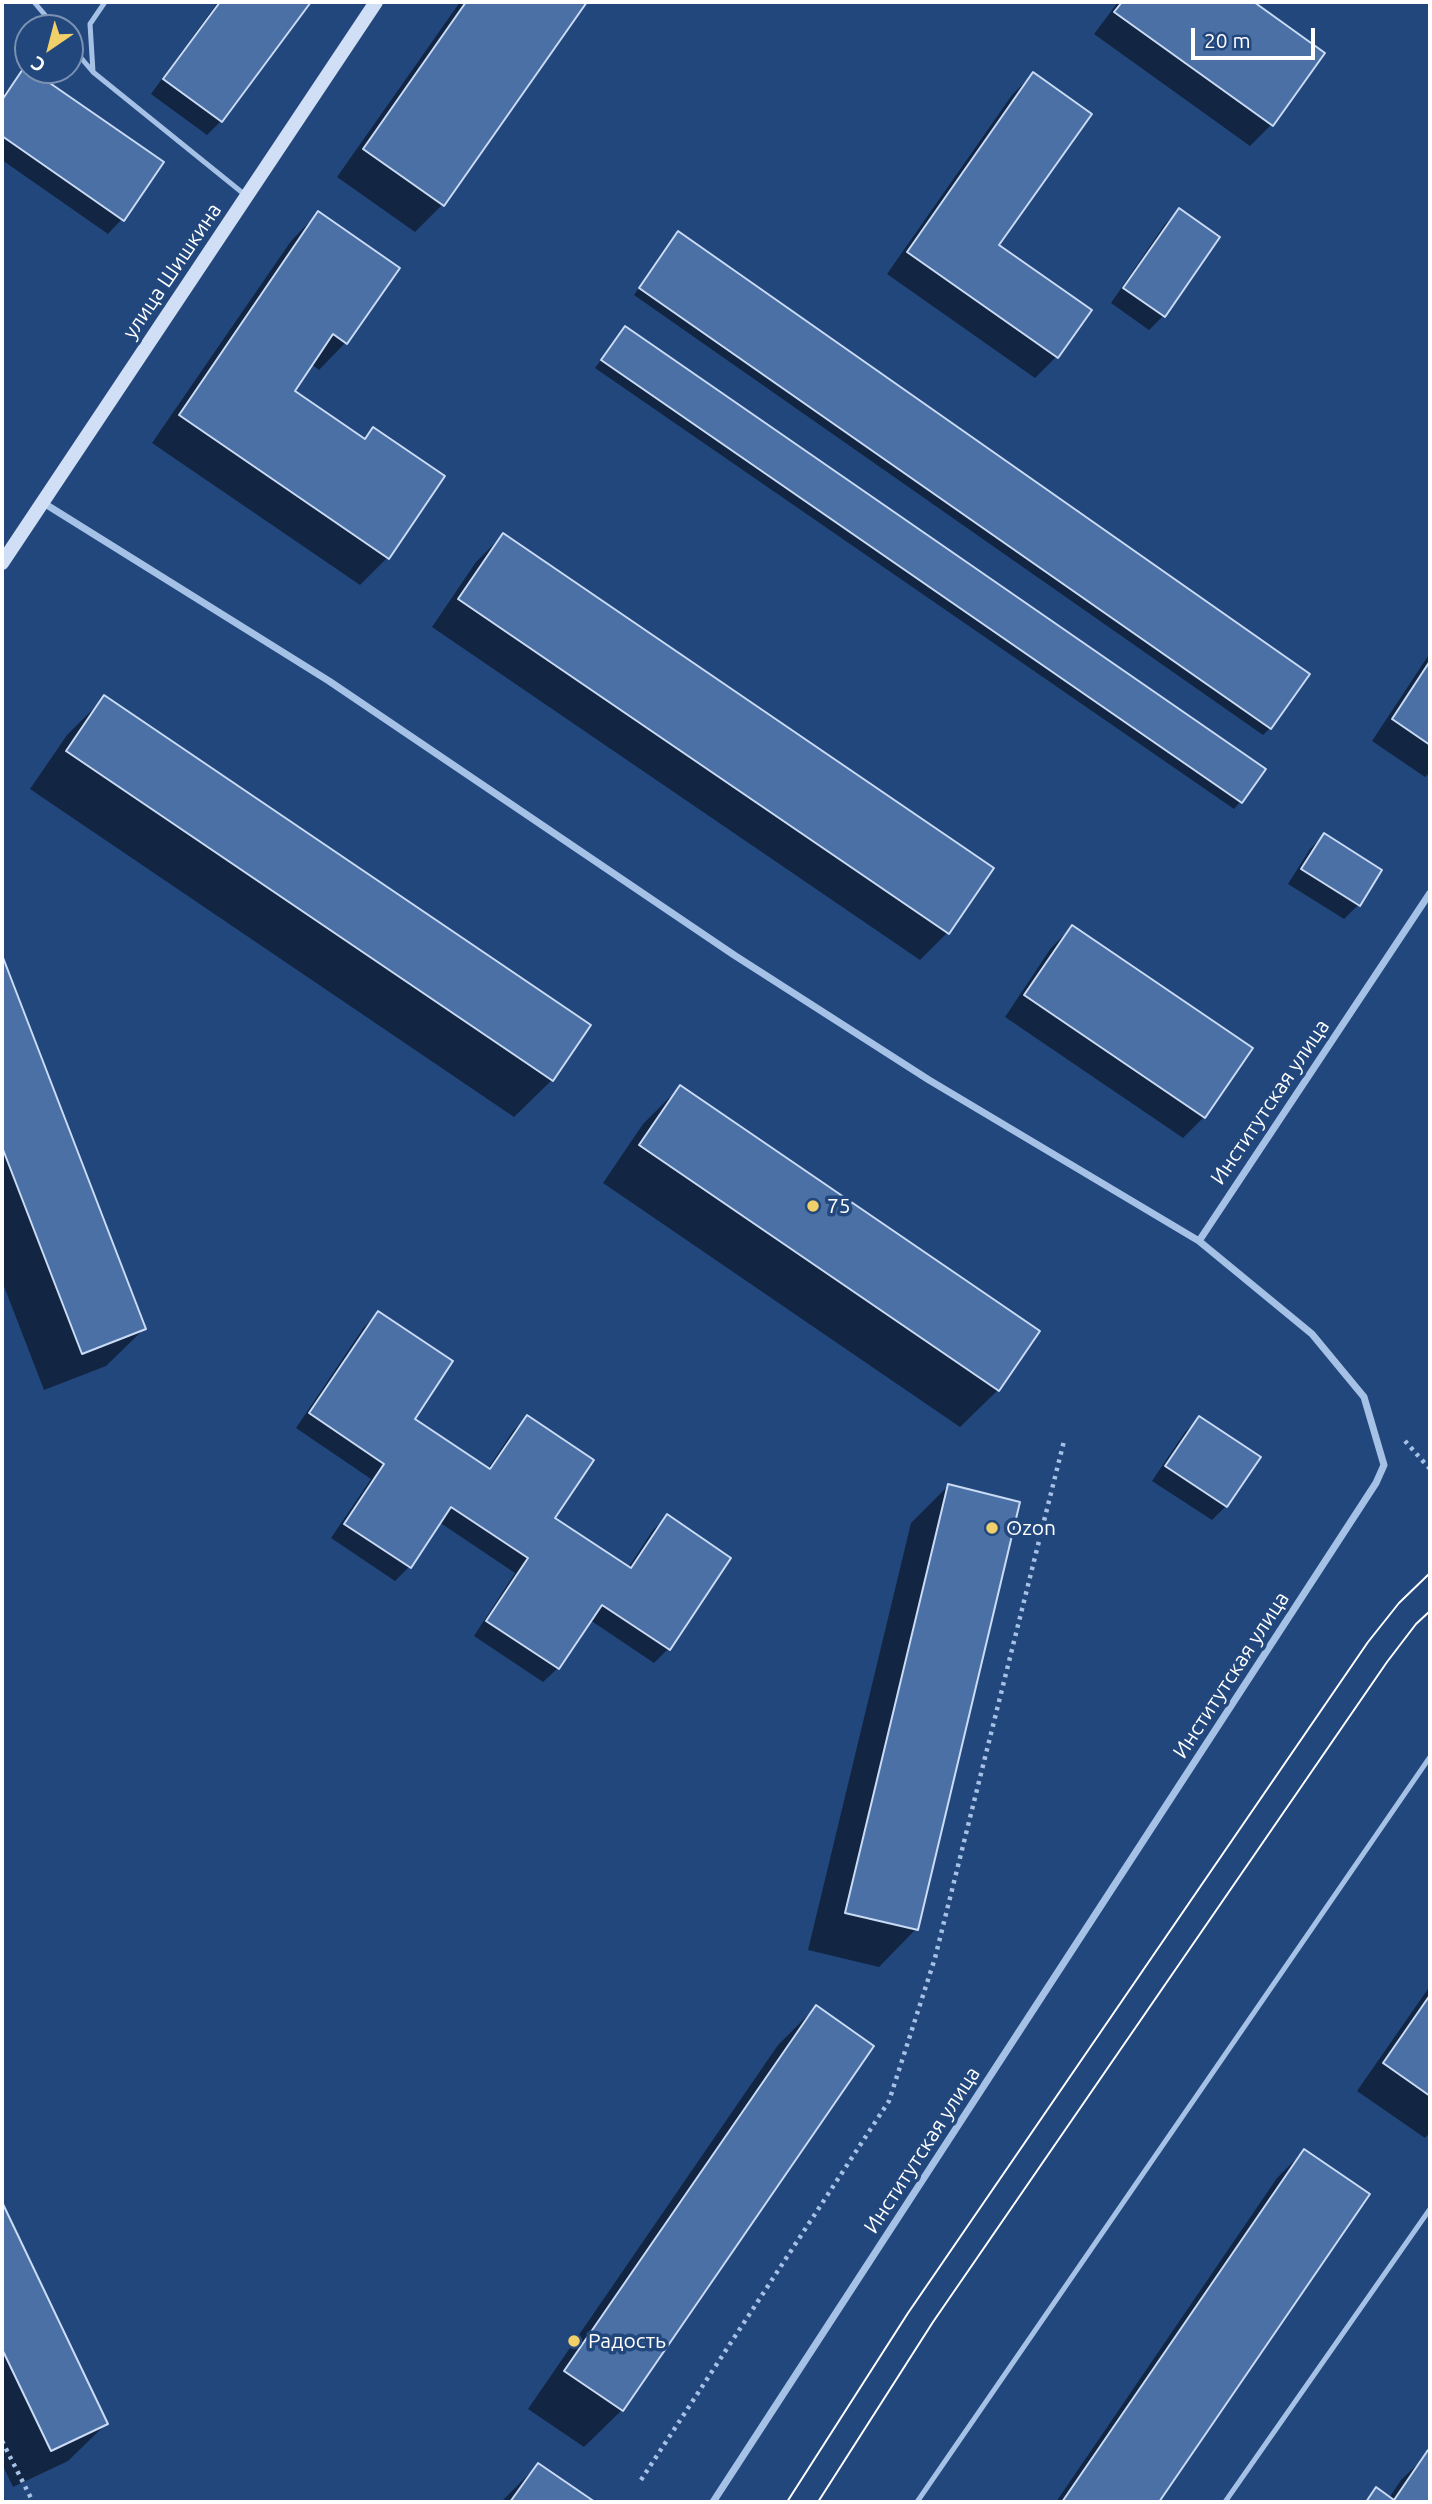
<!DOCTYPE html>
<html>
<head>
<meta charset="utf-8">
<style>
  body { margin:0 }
  #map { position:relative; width:1432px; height:2504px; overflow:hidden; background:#22477d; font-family:Ubuntu,sans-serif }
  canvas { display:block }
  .frame { position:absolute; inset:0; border:4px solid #fff; pointer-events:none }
  .north { position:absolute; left:14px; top:14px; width:70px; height:70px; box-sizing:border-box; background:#22477d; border:2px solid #7a91b1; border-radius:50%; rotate:215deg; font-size:19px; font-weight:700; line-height:28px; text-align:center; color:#fff }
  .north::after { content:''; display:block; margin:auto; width:24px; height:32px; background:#f1cf69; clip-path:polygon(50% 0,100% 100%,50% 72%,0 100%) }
  .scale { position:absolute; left:1191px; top:28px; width:124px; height:32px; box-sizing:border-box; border:4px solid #fff; border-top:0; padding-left:9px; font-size:21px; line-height:24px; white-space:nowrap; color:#fff; -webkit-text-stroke:5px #22477d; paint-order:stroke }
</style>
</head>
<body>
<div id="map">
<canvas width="1432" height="2504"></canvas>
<div class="frame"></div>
<div class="north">С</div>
<div class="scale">20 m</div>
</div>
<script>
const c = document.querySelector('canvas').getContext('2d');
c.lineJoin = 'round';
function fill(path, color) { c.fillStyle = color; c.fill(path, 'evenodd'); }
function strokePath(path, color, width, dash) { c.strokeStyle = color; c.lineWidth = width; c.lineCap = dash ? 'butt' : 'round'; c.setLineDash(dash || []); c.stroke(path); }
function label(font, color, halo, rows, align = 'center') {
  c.font = font + ' Ubuntu,sans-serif'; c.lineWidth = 7; c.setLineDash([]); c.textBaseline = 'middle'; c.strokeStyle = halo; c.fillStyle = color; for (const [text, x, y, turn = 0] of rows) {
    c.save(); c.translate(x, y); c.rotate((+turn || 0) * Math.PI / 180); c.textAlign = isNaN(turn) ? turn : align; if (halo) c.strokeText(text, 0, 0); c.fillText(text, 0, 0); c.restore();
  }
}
const shadow = new Path2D(`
  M218,2h91l-88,119 -14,14 -56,-41z
  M460,2h125l-143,203 -27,27 -78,-55z
  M1118,2h133l72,51 -52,72 -21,21 -156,-112z
  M25,68l137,95 -40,56 -14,15 -106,-74v-64z
  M1033,74l-36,171 92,65 -33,47 -21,21 -148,-104 125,-179z
  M1179,210l39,27 -55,79 -14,14 -38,-27 54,-79z
  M318,213l28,129 -27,28 -8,-6 -19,27 71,49 11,-11 69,48 -56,81 -27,27 -208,-142 139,-202z
  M672,240l598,488 -7,7 -629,-440z
  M625,328l638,441 -23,33 -6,7 -639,-441z
  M503,535l444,398 -27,27 -488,-333 44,-65z
  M1430,653v119l-5,5 -53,-36z
  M104,698l448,382 -38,37 -484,-328 37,-54z
  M1324,835l56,35 -22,35 -14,14 -56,-35 22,-35z
  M1072,927l132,190 -21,21 -178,-121 46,-69z
  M2,960l142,369 -38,37 -62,24 -42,-109z
  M680,1087l318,303 -38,37 -357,-244 40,-59z
  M378,1313l34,107 75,50 26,-39 14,-14 26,101 75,50 25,-38 14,-14 1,133 -14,14 -64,-43 -32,48 -15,14 -69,-46 41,-63 -76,-51 -30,45 -14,14 -64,-43 40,-59 -75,-51 68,-101z
  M1199,1418l27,88 -14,14 -60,-39 33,-49z
  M948,1486l-32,443 -37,38 -71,-17 103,-427z
  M1430,1986v146l-5,6 -68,-47z
  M816,2007l-194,403 -38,37 -56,-38 250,-364z
  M1304,2151l63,43 -210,308h-101l221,-324z
  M2,2206l104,218 -38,37 -55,26 -11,-23z
  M1429,2453l1,49h-66l13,-13 12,9 12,-18z
  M538,2465l54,37h-91z`);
const building = new Path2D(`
  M220,2h91l-89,120 -59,-43z
  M466,2h121l-143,204 -81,-57z
  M1122,2h132l71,51 -52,73 -159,-114z
  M25,66l3,4h3l133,92 -40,59 -122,-85v-36z
  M1033,72l59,42 -93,131 93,65 -34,48 -151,-106z
  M1179,208l41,29 -55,80 -42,-29z
  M318,211l82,57 -53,76 -14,-10 -38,57 70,48 8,-12 72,49 -56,83 -210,-144z
  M678,231l632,443 -39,55 -632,-441z
  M625,326l641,443 -24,34 -641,-443z
  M503,533l491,335 -45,66 -491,-335z
  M1430,661v84l-38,-26z
  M104,695l487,330 -38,56 -487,-330z
  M1324,833l58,37 -22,36 -59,-37z
  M1072,925l181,123 -48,70 -181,-123z
  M2,955l144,374 -64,25 -80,-207z
  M680,1085l360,246 -41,60 -360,-246z
  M378,1311l75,50 -38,58 75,50 37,-54 67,45 -39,58 76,50 36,-54 64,44 -61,92 -68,-45 -43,64 -73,-48 42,-63 -77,-51 -40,61 -67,-44 40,-60 -75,-51z
  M1199,1416l62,41 -34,50 -62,-41z
  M948,1484l72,18 -102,428 -73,-17z
  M1430,1995v101l-47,-33z
  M816,2005l58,41 -251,365 -59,-40z
  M1304,2149l66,45 -211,308h-97z
  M2,2202l106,222 -57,27 -49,-102z
  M1428,2450l2,2v50h-64l10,-15 18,13z
  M538,2463l57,39h-85z`);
const path = new Path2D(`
  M1405,1441l25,28
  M2,2441l31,61
  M641,2480l248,-379 46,-143 129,-517`);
const lane = new Path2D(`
  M34,2l22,26
  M105,2l-15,22 3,48 151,122
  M70,45l23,27
  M917,2502l513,-745
  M1225,2502l205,-293`);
const street = new Path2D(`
  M42,502l287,179 405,274 195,125 270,161 113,93 52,63 20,68 -8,18 -663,1019
  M1199,1241l231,-348`);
const secondary = new Path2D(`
  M2,563l374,-561`);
const tram = new Path2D(`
  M787,2502l121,-189 460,-671 31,-39 31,-30
  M818,2502l115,-180 454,-660 29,-38 14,-13`);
const markers = [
  [813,1206,7,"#f1cf69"],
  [992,1528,7,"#f1cf69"],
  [574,2341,7,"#f1cf69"]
];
const streetNames = [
  ["улица Шишкина",172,271,-56],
  ["Институтская улица",1270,1102,-56],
  ["Институтская улица",1231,1675,-57],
  ["Институтская улица",922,2150,-57]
];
const poiNames = [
  ["75",827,1206],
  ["Ozon",1006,1528],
  ["Радость",588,2341]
];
fill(shadow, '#0007');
fill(building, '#4b70a6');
strokePath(building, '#cadbf5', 2);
strokePath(path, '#a6c1e6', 4.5, [3.5, 5]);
strokePath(lane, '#a6c1e6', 5);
strokePath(street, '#a6c1e6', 7);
strokePath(secondary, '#d0dff5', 14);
strokePath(tram, '#fff', 2);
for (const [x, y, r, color] of markers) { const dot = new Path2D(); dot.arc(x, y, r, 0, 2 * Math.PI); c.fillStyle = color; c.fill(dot); strokePath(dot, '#22477d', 2.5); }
label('21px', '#fff', '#22477d', streetNames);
label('21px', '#fff', '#22477d', poiNames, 'left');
</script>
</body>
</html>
